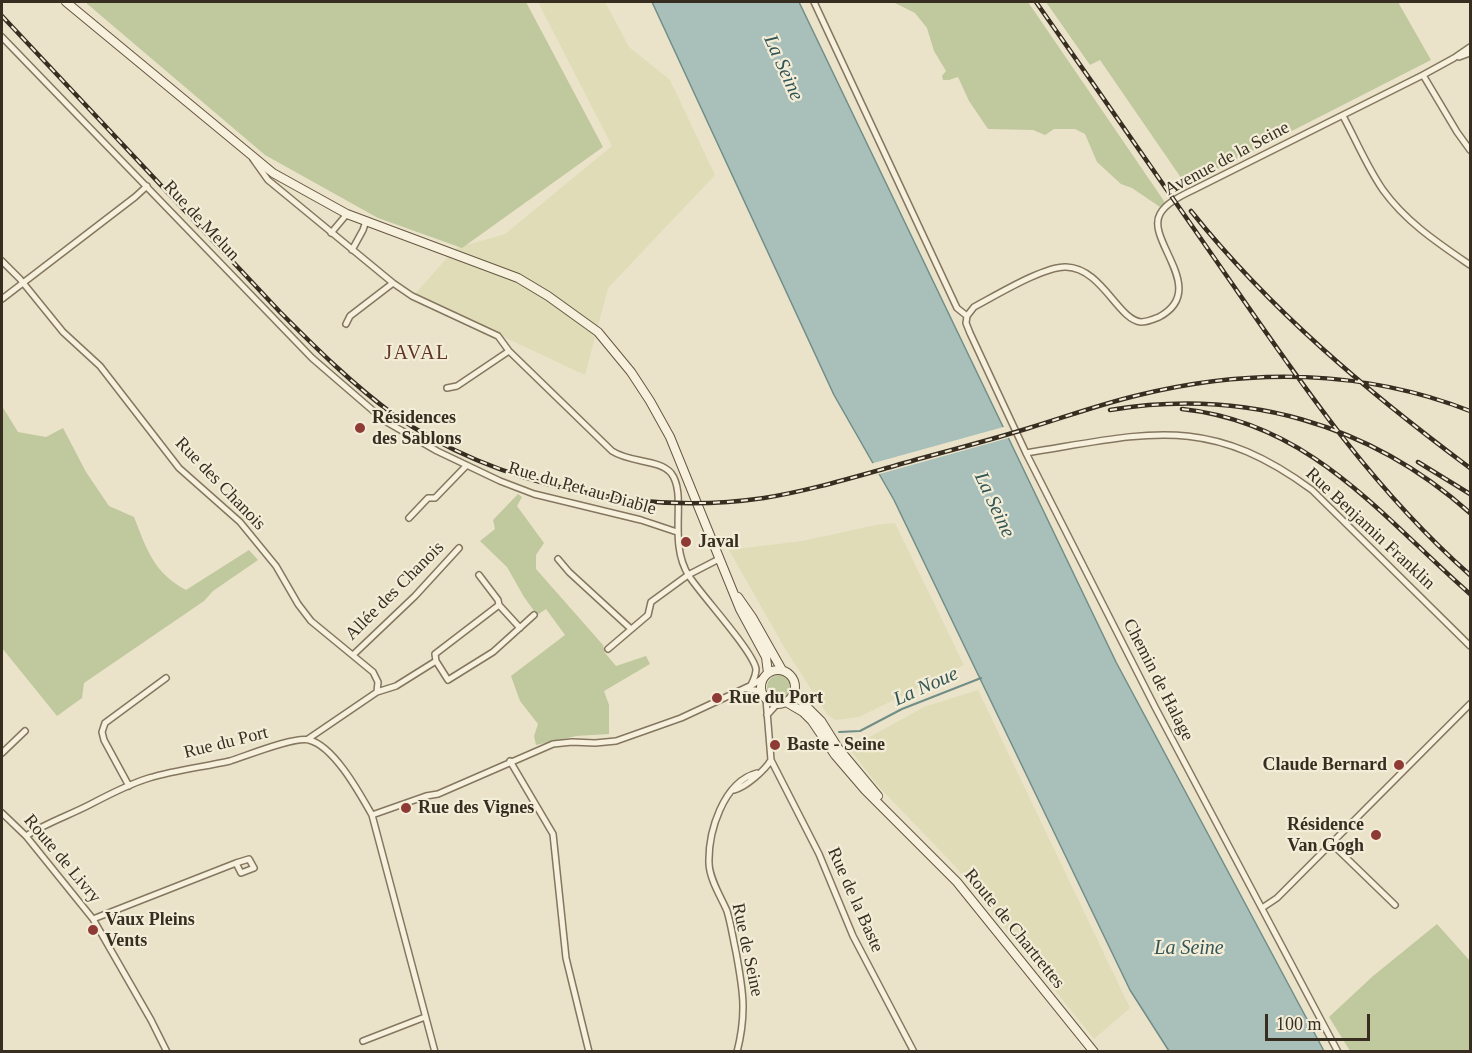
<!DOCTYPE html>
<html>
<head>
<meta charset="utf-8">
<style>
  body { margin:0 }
  #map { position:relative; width:1472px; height:1053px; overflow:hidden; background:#eae3c9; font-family:Georgia,serif }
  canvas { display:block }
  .frame { position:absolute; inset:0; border:3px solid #372d21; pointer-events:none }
  .scale { position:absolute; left:1265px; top:1014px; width:105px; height:27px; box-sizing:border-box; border:3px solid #372d21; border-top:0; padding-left:8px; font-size:18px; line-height:21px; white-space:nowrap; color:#372d21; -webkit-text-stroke:4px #f3edd8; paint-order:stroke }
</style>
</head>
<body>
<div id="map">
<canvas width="1472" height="1053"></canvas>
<div class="frame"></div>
<div class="scale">100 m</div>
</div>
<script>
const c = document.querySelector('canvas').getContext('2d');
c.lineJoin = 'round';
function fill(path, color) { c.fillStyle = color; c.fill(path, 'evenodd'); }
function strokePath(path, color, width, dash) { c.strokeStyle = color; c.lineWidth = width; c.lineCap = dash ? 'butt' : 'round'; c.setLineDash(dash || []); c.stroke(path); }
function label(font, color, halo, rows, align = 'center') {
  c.font = font + ' Georgia,serif'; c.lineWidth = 4.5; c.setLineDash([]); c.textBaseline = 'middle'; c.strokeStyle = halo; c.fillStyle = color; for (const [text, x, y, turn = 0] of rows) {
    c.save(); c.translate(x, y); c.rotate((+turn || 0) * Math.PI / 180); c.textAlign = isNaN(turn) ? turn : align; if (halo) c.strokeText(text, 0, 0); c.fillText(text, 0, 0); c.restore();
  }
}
const farmland = new Path2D(`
  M538,2h67l24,45 41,33 45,95 -107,113 -23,87 -171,-80 42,-47 49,-14 107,-88z
  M895,523l69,142 -105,52 -24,3 -8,-6 -43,-67 -55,-97 73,-9 74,-16z
  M978,690l152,318 -36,31 -138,-172 -78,-81 -33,-43 21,-4 58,-32z`);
const green = new Path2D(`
  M85,2h441l77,145 -141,101 -84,-30 -113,-63z
  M893,2h135l136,199v4l-4,2 -28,-19 -11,-4 -24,-22 -12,-28 -10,-5h-21l-9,6 -12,-5 -45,-1 -19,-28 -11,-24 -9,3h-6l-1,-4 4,-5 -12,-20 -7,-23 -12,-15z
  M1046,2h352l33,58 -245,125 -86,-125 -10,5z
  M2,406l16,26 28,5 17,-9 23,44 23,34 25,11c13,33 20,56 52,73l63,-40 9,10 -45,31 -9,10 -120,82 -2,15 -25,18 -55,-68z
  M518,494l4,3 -5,9 27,37 -8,12v14l67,76 2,8 11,13 30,-10 4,8 -46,27 5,14v29l-33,2 -40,9 -2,-9 4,-12 -18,-23 -9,-25 54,-41 -19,-26 -9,6 -13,-18 -17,-30 -27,-26 15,-12 -2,-9z
  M767 687a12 12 0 1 1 24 0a12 12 0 1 1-24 0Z
  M1437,924l33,37v90h-120l-21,-34 44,-41z`);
const water = new Path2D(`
  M652,2h147l317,660 208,389h-155l-39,-61 -236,-490 -60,-105z`);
const pier = new Path2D(`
  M1007,426l5,11 -136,38 -6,-11z`);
const stream = new Path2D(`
  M839,732l21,-1 42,-22 79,-31`);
const minor = new Path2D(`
  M814,2l143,306 10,8
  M2,37l310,321 73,63 52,30 63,30 34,13 107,26 36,12
  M1459,57l11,-4
  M1423,75l34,57 13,18
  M1343,116c13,24 24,51 40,74 23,32 55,53 87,75
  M253,159l15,21 125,103 19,13 86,40 11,15 103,100c18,12 47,8 59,22 17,22 -4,69 18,103 13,20 64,75 67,93 0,7 -3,12 -6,18
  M331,233l16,-19
  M352,250l11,-20 3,-9
  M2,261l18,18 43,53 37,34 79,102 61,54 36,44 22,38 13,17 62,51 5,10 -1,10 -69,47
  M2,299l133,-102 12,-11
  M967,316l-1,7 4,10 56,120 129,254 183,345
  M967,316l7,-9c21,-11 70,-41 92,-40 36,1 52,53 75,55 6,0 13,-3 18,-5 51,-27 -14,-77 1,-103 6,-12 25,-20 37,-26l226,-113 31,-17 16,-11
  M346,324l4,-8 43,-33
  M447,388l10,-2 52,-35
  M1026,453c120,-19 180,-41 286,37l158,156
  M409,518l19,-20h7l31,-32
  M558,559l11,13 62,57
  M479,575l19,25 1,5
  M608,649l40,-34 3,-13 37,-27 31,-16
  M353,655l62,-59 44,-48
  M436,661l-1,-7 64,-49 21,23
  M747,689l15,2
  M377,692l19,-6 40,-25 12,19 45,-28 41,-37
  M766,699l5,61
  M767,715l10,-11
  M2,753l23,-22
  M771,760l48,94 34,82 61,116
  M510,761l43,73 13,124 23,94
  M129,786l-25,-46 -2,-8 3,-9 61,-45
  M734,790c12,-3 31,-20 37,-30
  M2,813l24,23 67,83 58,101 16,32
  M372,815l63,237
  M26,836c20,-13 44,-21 65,-32 19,-10 38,-20 58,-26 27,-8 54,-11 81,-17 16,-5 65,-25 79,-21 25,6 51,54 63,75l54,-19 12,-2 115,-50 19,-2 23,1 21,-2 65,-23 73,-34 10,-7
  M1331,843l64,62
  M1262,908l15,-10 193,-194
  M93,919l143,-56 13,-4 5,9 -13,5 -5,-10
  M363,1041l62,-24
  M737,1052c10,-39 6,-62 -1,-100 -3,-13 -5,-28 -9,-41 -6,-14 -17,-31 -18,-47 -1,-32 14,-82 48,-91`);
const secondary = new Path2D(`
  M66,2l207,171 74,41 171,64 30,18 50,36 33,40 19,29 20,36 70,172 26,48 2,16
  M738,597l14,20 30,53
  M761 687a17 17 0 1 1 34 0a17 17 0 1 1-34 0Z
  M794,694l27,27 17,27 40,48
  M786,702l17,10 9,9 23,34 30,35 92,92 137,170`);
const rail = new Path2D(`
  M1036,2c66,94 131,188 197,283 72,104 141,205 237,290
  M2,16l278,296c36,36 72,72 113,102 103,72 248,102 371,84 44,-7 87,-20 130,-32 45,-13 90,-24 135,-38 36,-11 72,-24 110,-33 110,-27 224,-26 331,16
  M1191,211c80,100 177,181 279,257
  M1182,409c129,14 198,106 288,185
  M1110,410c133,-22 259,13 360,103
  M1418,462l52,32`);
const markers = [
  [360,428,6,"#8e3b35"],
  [686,542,6,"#8e3b35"],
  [717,698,6,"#8e3b35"],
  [775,745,6,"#8e3b35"],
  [1399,765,6,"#8e3b35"],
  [406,808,6,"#8e3b35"],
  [1376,835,6,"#8e3b35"],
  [93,930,6,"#8e3b35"]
];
const streetNames = [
  ["Avenue de la Seine",1227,159,-28],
  ["Rue de Melun",201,221,47],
  ["Rue des Chanois",220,484,46],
  ["Rue du Pet au Diable",582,489,16],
  ["Rue Benjamin Franklin",1370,529,43],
  ["Allée des Chanois",395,591,-45],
  ["Chemin de Halage",1158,680,63],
  ["Rue du Port",226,743,-14],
  ["Route de Livry",62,859,50],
  ["Rue de la Baste",855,900,66],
  ["Route de Chartrettes",1014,929,51],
  ["Rue de Seine",747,950,78]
];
const poiNames = [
  ["Résidences",372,418],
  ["des Sablons",372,439],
  ["Javal",698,542],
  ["Rue du Port",729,698],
  ["Baste - Seine",787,745],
  ["Claude Bernard",1387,765,"right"],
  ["Rue des Vignes",418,808],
  ["Résidence",1364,825,"right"],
  ["Van Gogh",1364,846,"right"],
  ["Vaux Pleins",105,920],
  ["Vents",105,941]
];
const waterNames = [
  ["La Seine",783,68,66],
  ["La Seine",994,505,65],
  ["La Noue",926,687,-24],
  ["La Seine",1189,949]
];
const neighbourhoodNames = [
  ["JAVAL",417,354]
];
fill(farmland, '#dfdcb7');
fill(green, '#c0c89e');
fill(water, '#a9bfba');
strokePath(water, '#708d88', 1.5);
fill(pier, '#eae3c9');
strokePath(stream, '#708d88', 2);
strokePath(minor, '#85765f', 8);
strokePath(secondary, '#675742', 10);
strokePath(minor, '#f6f0dc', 5);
strokePath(secondary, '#f6f0dc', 8);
strokePath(rail, '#372d21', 4.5);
strokePath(rail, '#f3edd8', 2, [7]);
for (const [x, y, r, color] of markers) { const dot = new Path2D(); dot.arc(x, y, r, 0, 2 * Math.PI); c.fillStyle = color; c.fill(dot); strokePath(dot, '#f3edd8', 2); }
label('18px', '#372d21', '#f3edd8', streetNames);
label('bold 18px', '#372d21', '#f3edd8', poiNames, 'left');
label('italic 20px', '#325555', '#f3edd8', waterNames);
c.letterSpacing = '1.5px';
label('20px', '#5f3525', '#f3edd8', neighbourhoodNames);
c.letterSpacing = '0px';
</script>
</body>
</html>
